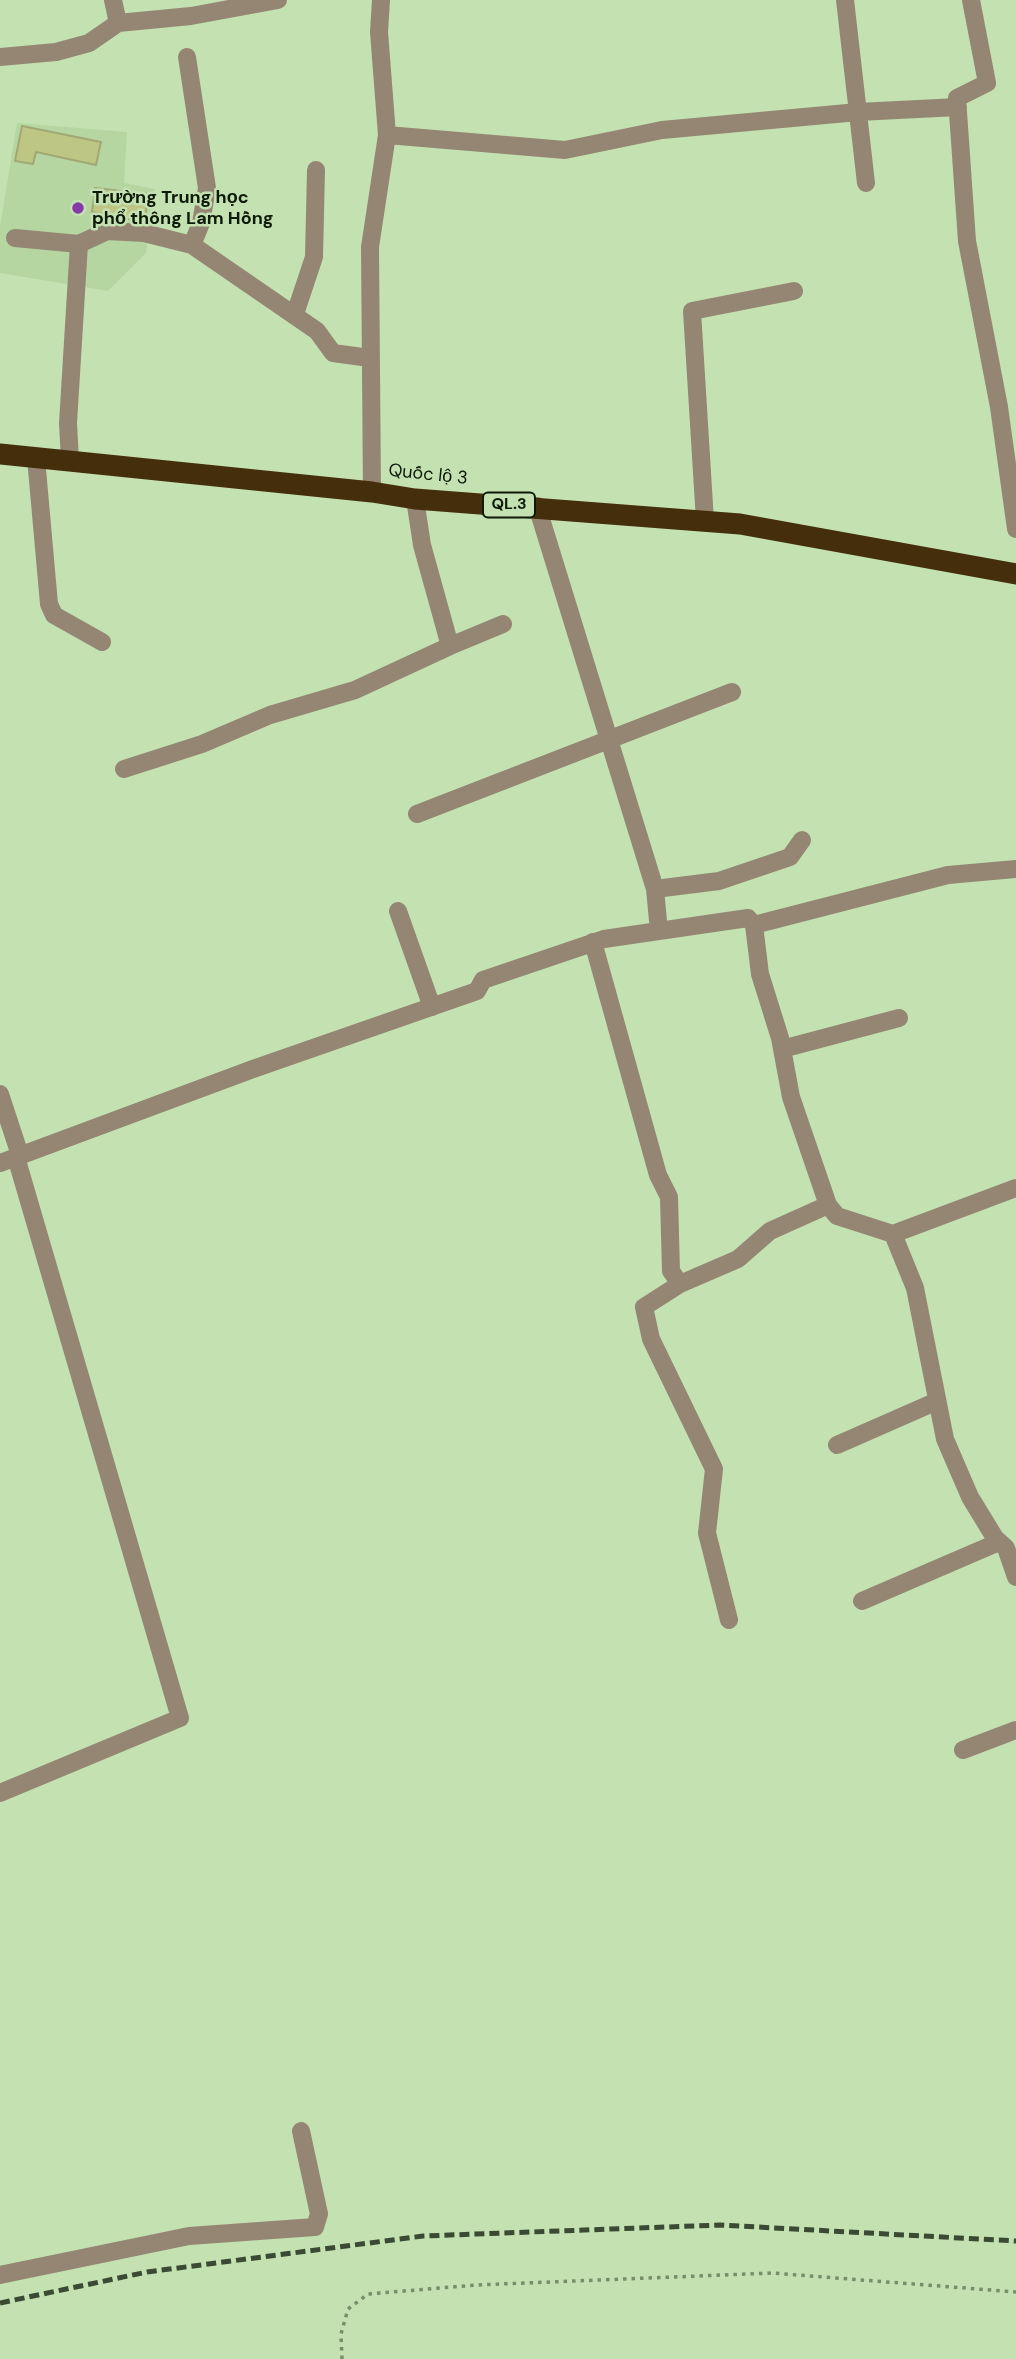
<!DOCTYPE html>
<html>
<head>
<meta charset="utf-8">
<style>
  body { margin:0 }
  canvas { display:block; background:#c3e1b1 }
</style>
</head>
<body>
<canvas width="1016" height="2359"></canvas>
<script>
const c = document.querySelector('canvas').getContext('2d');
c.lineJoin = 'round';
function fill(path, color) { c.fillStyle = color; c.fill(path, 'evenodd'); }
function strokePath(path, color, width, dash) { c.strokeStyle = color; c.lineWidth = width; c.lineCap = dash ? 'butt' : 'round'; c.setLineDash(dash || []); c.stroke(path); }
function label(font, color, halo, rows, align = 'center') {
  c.font = font + ' "DM Sans",sans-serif'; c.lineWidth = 5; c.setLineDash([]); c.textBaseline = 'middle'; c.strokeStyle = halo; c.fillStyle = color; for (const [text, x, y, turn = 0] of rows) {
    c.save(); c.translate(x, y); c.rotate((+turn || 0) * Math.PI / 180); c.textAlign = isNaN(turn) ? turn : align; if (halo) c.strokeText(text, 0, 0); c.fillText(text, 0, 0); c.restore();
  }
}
const built = new Path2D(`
  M17,123l110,9 -3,51 31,6 -9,64 -38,38 -108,-18v-46z`);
const building = new Path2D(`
  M22,126l79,16 -5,23 -60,-13 -3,12 -18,-3z
  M95,188l53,6 -3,28 -53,-10z`);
const path = new Path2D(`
  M342,2359l-1,-25 7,-25 20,-15 108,-9 296,-12 244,19`);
const minor = new Path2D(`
  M113,0l5,23
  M845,0l21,183
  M971,0l16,83 -30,15 10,143 32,166 17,122
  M0,57l56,-5 33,-9 29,-20 73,-7 87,-16
  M187,57l20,131 -6,35 -9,22
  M387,135l178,15 97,-20 196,-18 100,-5
  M15,238l64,6
  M295,314l19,-57 2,-87
  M36,458l13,146 5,11 48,27
  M70,461l-2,-38 11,-179 28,-13 37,2 48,12 125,86 16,22 37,5
  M372,492l-2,-245 17,-112 -8,-103 2,-32
  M537,506l118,383 64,-8 71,-24 12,-17
  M705,521l-13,-210 102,-20
  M450,646l53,-22
  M124,769l78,-25 68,-29 85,-25 95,-44 -28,-101 -7,-46
  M417,814l315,-122
  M655,889l4,42
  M398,911l34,96
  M754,925l194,-50 68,-6
  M593,942l65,233 11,22 2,74 9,13 58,-25 32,-28 58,-26
  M782,1049l117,-31
  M0,1094l20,61
  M0,1163l253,-94 224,-78 6,-11 121,-41 144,-21 6,7 6,49 20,64 11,59 37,108 9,11 56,18 123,-46
  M893,1234l22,54 30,151 25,58 25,41 11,10 10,29
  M680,1284l-36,23 7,32 63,130 -7,64 22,87
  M837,1445l98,-43
  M862,1601l137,-59
  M963,1750l53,-20
  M0,1793l180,-75 -164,-561
  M0,2275l189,-39 126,-9 4,-13 -18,-83`);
const highway = new Path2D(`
  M0,454l372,38 43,7 325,25 276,50`);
const rail = new Path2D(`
  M0,2303l147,-31 276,-36 297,-11 296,16`);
const markers = [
  [78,208,7,"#8738a9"]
];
const shields = [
  [509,505,52]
];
const shieldNames = [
  ["QL.3",509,505]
];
const poiNames = [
  ["Trường Trung học",92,198],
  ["phổ thông Lam Hồng",92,219]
];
const streetNames = [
  ["Quốc lộ 3",428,475,6]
];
fill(built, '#b5d6a1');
fill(building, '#bec683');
strokePath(building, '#a2a874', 2);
strokePath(path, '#788e6b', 3.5, [3.5, 5]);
strokePath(minor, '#948673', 18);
strokePath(highway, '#452e0c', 21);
strokePath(rail, '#3b4a32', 5, [10, 5]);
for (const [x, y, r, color] of markers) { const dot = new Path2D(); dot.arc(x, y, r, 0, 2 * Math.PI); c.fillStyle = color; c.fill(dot); strokePath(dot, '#c3e1b1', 2.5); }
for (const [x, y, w] of shields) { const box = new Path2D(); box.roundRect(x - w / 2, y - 12.5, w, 25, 5); c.fillStyle = '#c3e1b1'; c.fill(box); strokePath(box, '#0e1908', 2); }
label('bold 16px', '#0e1908', null, shieldNames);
label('bold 18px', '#0e1908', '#c3e1b1', poiNames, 'left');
label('18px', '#0e1908', '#c3e1b1', streetNames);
</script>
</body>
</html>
